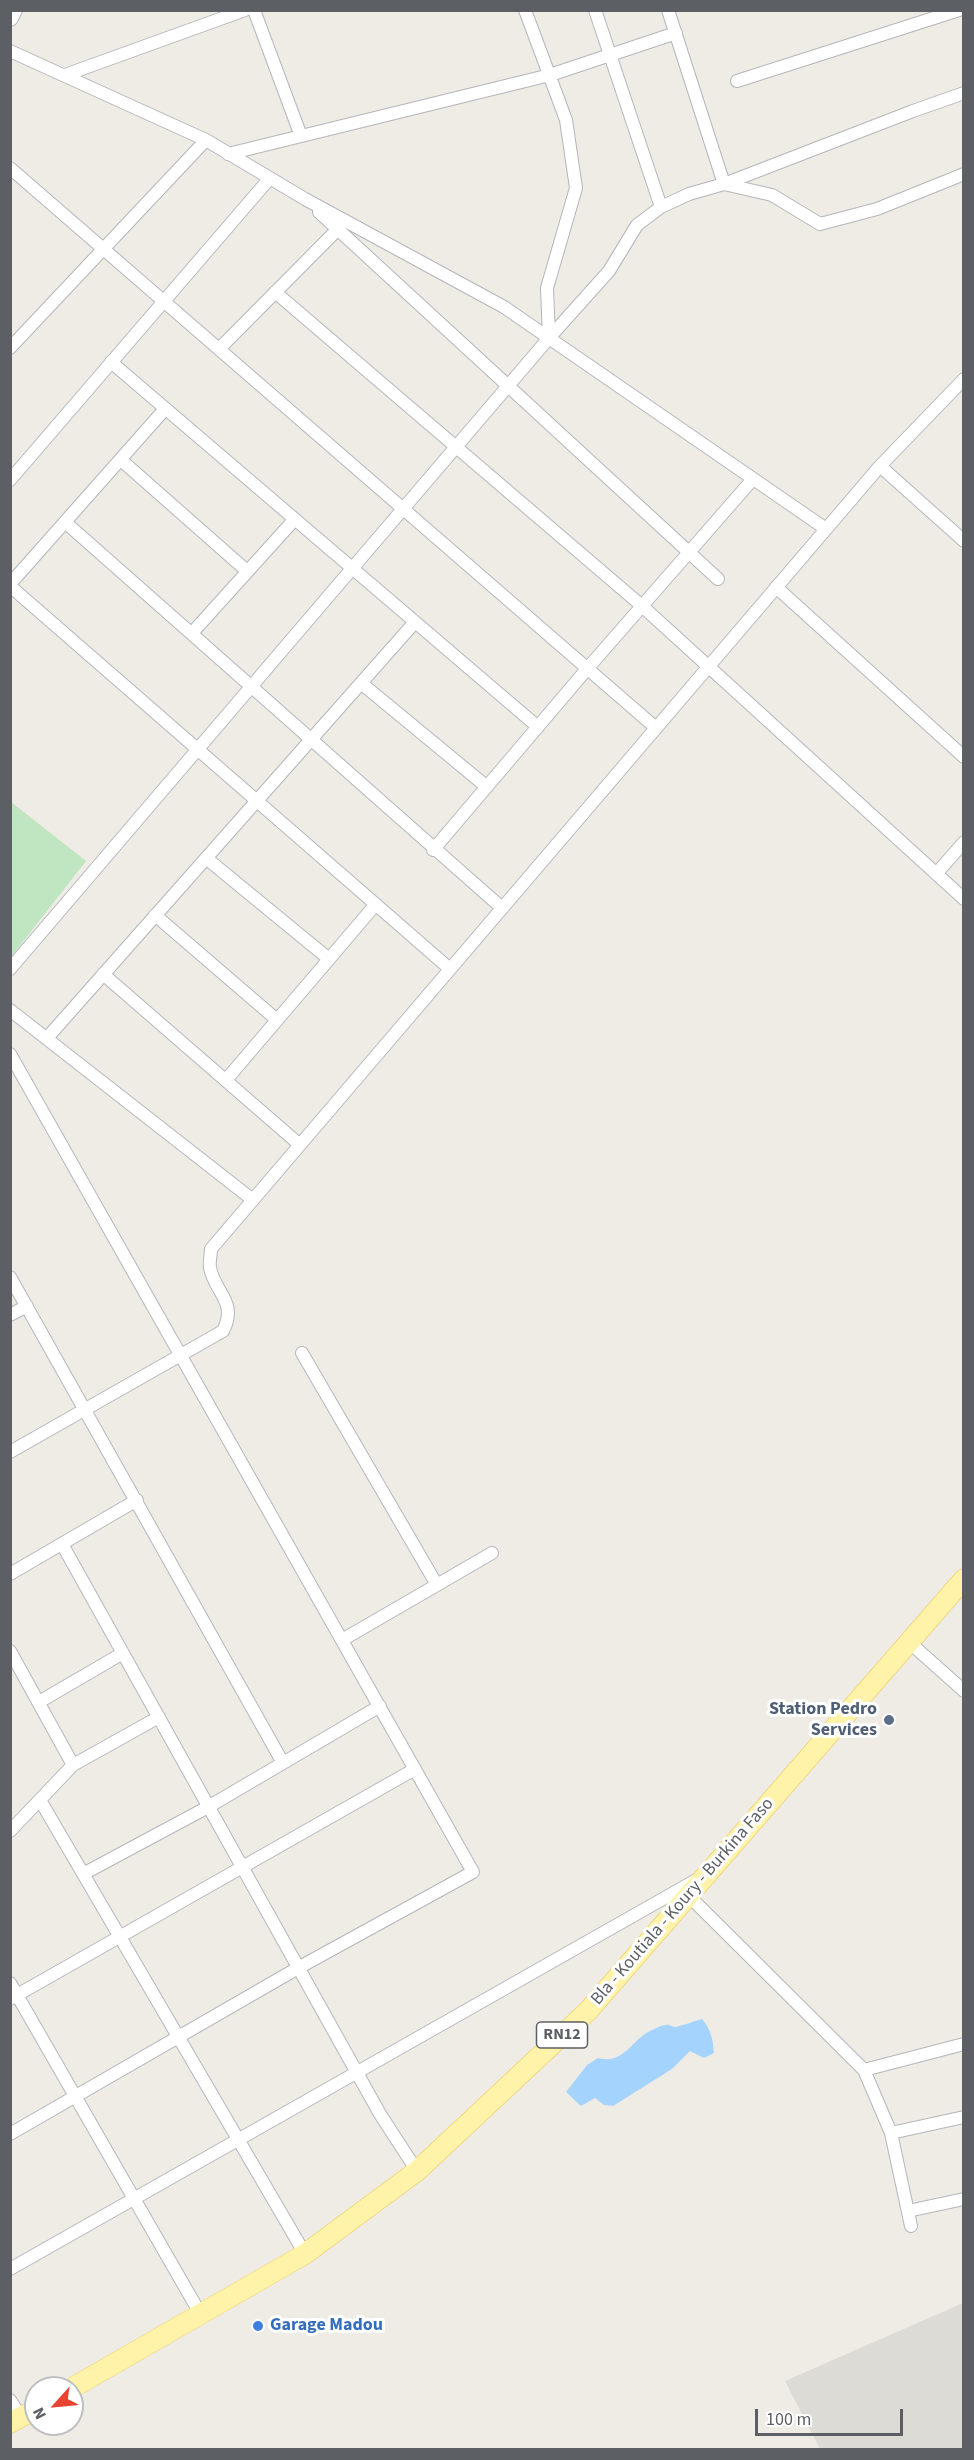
<!DOCTYPE html>
<html>
<head>
<meta charset="utf-8">
<style>
  body { margin:0 }
  #map { position:relative; width:974px; height:2460px; overflow:hidden; background:#eeece4; font-family:"Source Sans 3",sans-serif }
  canvas { display:block }
  .frame { position:absolute; inset:0; border:12px solid #5c5f64; pointer-events:none }
  .north { position:absolute; left:24px; top:2376px; width:60px; height:60px; box-sizing:border-box; background:#fff; border:2px solid #bebfc1; border-radius:50%; rotate:243deg; font-size:16px; font-weight:700; line-height:24px; text-align:center; color:#5c5f64 }
  .north::after { content:''; display:block; margin:auto; width:21px; height:27px; background:#e74531; clip-path:polygon(50% 0,100% 100%,50% 72%,0 100%) }
  .scale { position:absolute; left:755px; top:2409px; width:148px; height:27px; box-sizing:border-box; border:3px solid #5c5f64; border-top:0; padding-left:8px; font-size:18px; line-height:21px; white-space:nowrap; color:#5c5f64; -webkit-text-stroke:4px #fff; paint-order:stroke }
</style>
</head>
<body>
<div id="map">
<canvas width="974" height="2460"></canvas>
<div class="frame"></div>
<div class="north">N</div>
<div class="scale">100 m</div>
</div>
<script>
const c = document.querySelector('canvas').getContext('2d');
c.lineJoin = 'round';
function fill(path, color) { c.fillStyle = color; c.fill(path, 'evenodd'); }
function strokePath(path, color, width, dash) { c.strokeStyle = color; c.lineWidth = width; c.lineCap = dash ? 'butt' : 'round'; c.setLineDash(dash || []); c.stroke(path); }
function label(font, color, halo, rows, align = 'center') {
  c.font = font + ' "Source Sans 3",sans-serif'; c.lineWidth = 6; c.setLineDash([]); c.textBaseline = 'middle'; c.strokeStyle = halo; c.fillStyle = color; for (const [text, x, y, turn = 0] of rows) {
    c.save(); c.translate(x, y); c.rotate((+turn || 0) * Math.PI / 180); c.textAlign = isNaN(turn) ? turn : align; if (halo) c.strokeText(text, 0, 0); c.fillText(text, 0, 0); c.restore();
  }
}
const industrial = new Path2D(`
  M963,2303v146h-143l-35,-68z`);
const green = new Path2D(`
  M11,802l75,59 -75,96z`);
const water = new Path2D(`
  M702,2019c9,10 11,21 12,34l-10,5 -14,-7 -18,18 -59,37 -9,-1 -9,-7 -14,8 -15,-14 21,-27 11,-7c27,7 33,-19 54,-28 4,-2 10,-5 14,-5 3,-1 5,2 9,2 8,-1 18,-6 27,-8z`);
const street = new Path2D(`
  M254,10l47,126
  M525,10l41,110 10,68 -29,100 2,50
  M595,10l66,197
  M668,10l56,174 189,-73 51,-18
  M10,51l196,89 99,59 199,108 322,222
  M65,75l180,-65
  M737,81l222,-71
  M228,154l322,-79 126,-42
  M10,168l646,560
  M319,212l399,367
  M275,292l367,314 322,293
  M10,348l196,-208
  M219,349l119,-120
  M111,362l427,365
  M121,460l126,111
  M880,466l84,75
  M10,480l260,-302
  M65,522l437,386
  M10,584l155,-175
  M10,586l440,383
  M776,587l188,170
  M192,633l102,-113
  M361,683l126,104
  M433,850l154,-181 166,-190
  M206,858l123,101
  M936,874l28,-32
  M155,915l122,105
  M10,969l539,-631 60,-67 28,-46 24,-18 28,-13 35,-10 48,11 48,29 57,-15 87,-35
  M103,974l197,171
  M10,1010l243,190
  M47,1038l368,-416
  M10,1054l463,818 -175,96 -288,166
  M226,1080l150,-176
  M10,1277l273,486
  M10,1315l17,-9
  M302,1353l135,232
  M10,1452l213,-121c15,-29 -8,-38 -13,-63 -1,-6 1,-14 1,-19l669,-783 84,-87
  M62,1544l318,570 37,57
  M10,1574l127,-74
  M342,1640l150,-87
  M909,1642l55,49
  M10,1651l63,114 86,-48
  M39,1702l84,-49
  M40,1800l265,454
  M10,1831l63,-66
  M83,1874l125,-67 172,-101
  M689,1896l175,174 27,63 20,93
  M10,1983l191,332
  M10,1999l405,-230
  M864,2070l100,-26
  M891,2133l73,-16
  M908,2211l56,-12
  M10,2269l688,-390
  M10,2400l11,17`);
const secondary = new Path2D(`
  M10,18l4,-8`);
const primary = new Path2D(`
  M72,2388l233,-134 112,-83 171,-160 376,-432
  M10,2423l26,-14`);
const markers = [
  [889,1720,6,"#5c6f8a"],
  [258,2326,6,"#3f7fe0"]
];
const shields = [
  [562,2035,51]
];
const shieldNames = [
  ["RN12",562,2035]
];
const serviceNames = [
  ["Station Pedro",877,1710],
  ["Services",877,1731]
];
const streetNames = [
  ["Bla - Koutiala - Koury - Burkina Faso",683,1902,-49]
];
const shopNames = [
  ["Garage Madou",270,2326]
];
fill(industrial, '#dddbd6');
fill(green, '#c0e5c1');
fill(water, '#a4d4fe');
strokePath(street, '#b4b6bb', 14);
strokePath(secondary, '#b5b8be', 18);
strokePath(primary, '#efca5b', 21);
strokePath(street, '#fff', 12);
strokePath(secondary, '#fff', 16);
strokePath(primary, '#fef3a9', 20);
for (const [x, y, r, color] of markers) { const dot = new Path2D(); dot.arc(x, y, r, 0, 2 * Math.PI); c.fillStyle = color; c.fill(dot); strokePath(dot, '#fff', 2); }
for (const [x, y, w] of shields) { const box = new Path2D(); box.roundRect(x - w / 2, y - 13, w, 26, 4.5); c.fillStyle = '#fff'; c.fill(box); strokePath(box, '#5c5f64', 1.5); }
label('bold 16px', '#5c5f64', null, shieldNames);
label('bold 18px', '#4e5e75', '#fff', serviceNames, 'right');
label('18px', '#5c5f64', '#fff', streetNames);
label('bold 18px', '#366cbe', '#fff', shopNames, 'left');
</script>
</body>
</html>
